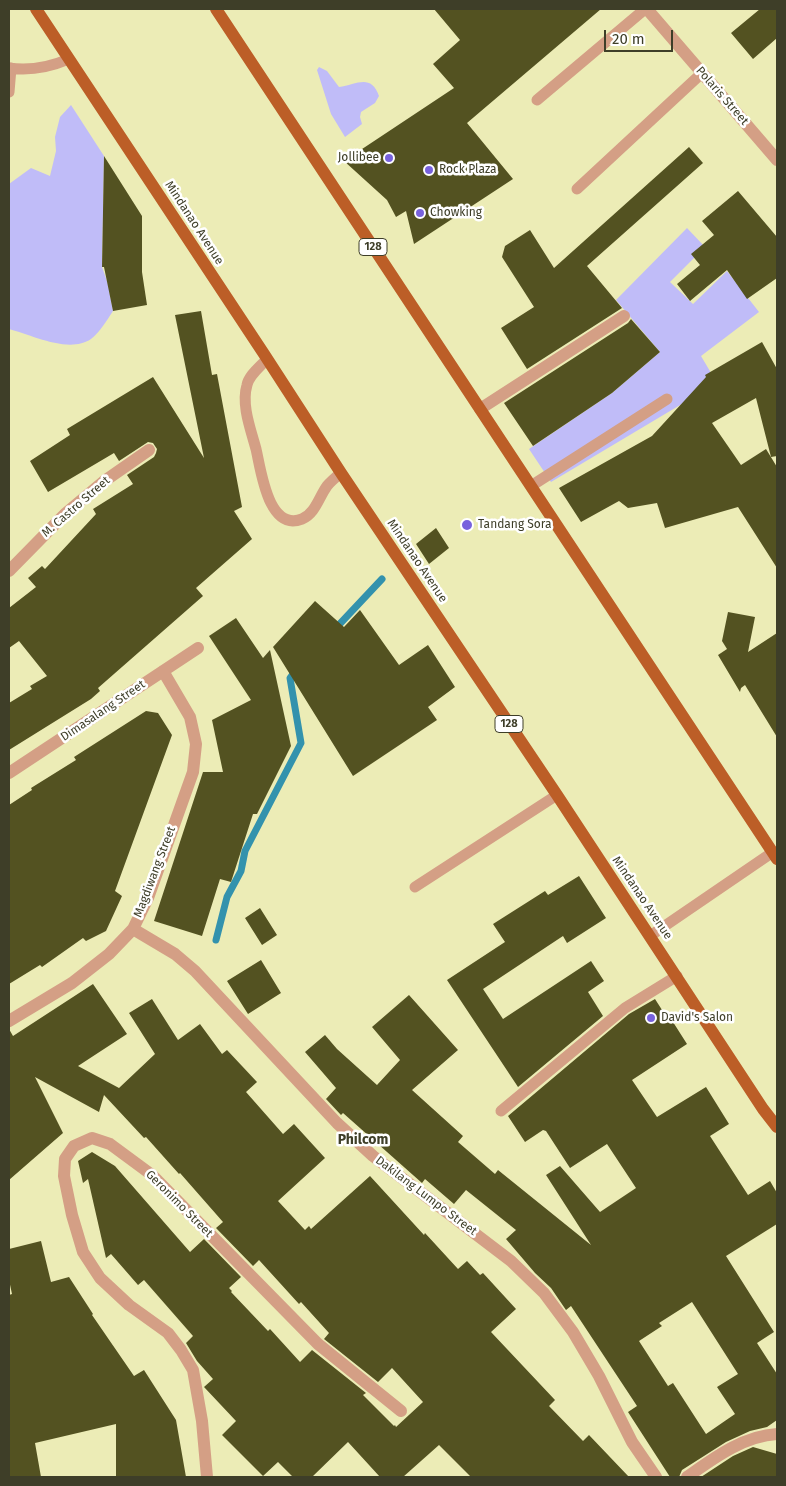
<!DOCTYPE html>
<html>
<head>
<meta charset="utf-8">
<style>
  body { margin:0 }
  #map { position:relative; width:786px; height:1486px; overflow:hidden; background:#ececb6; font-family:"Fira Sans",sans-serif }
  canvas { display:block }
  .frame { position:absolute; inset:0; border:10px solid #3e3e28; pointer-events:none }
  .scale { position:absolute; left:604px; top:30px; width:69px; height:22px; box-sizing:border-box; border:2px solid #3e3e28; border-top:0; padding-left:6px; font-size:15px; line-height:18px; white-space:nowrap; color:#3e3e28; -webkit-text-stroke:4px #fff; paint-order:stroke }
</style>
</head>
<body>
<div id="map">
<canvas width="786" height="1486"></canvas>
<div class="frame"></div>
<div class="scale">20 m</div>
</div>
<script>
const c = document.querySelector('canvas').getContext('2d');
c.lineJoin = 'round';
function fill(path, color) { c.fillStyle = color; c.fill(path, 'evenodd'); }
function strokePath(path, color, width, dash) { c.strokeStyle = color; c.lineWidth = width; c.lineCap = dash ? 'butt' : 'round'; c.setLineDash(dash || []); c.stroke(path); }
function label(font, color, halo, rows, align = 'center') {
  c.font = font + ' "Fira Sans",sans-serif'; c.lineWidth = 5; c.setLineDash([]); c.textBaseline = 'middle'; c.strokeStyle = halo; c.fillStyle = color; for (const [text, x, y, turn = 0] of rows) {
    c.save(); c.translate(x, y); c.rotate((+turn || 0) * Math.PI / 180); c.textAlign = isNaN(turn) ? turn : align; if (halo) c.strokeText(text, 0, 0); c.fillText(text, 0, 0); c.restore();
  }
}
const green = new Path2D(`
  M319,67l8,4 12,16c17,-2 32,-14 40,9l-4,7 -14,9 -1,5 2,7 -17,13 -14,-23 -14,-44z
  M71,105l33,51 -2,111 6,17 5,27c-6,9 -13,21 -22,28 -22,15 -59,-4 -82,-10v-145l22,-16 19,8 6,-25 -1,-14 5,-20z
  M687,228l18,19 -35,35 23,22 34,-33 32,41 -58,44 16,27 -166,99 -22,-33 83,-56 48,-41 -44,-52z`);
const stream = new Path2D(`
  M335,629l47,-50
  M216,940l11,-43 14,-26 4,-20 56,-108 -10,-59 -1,-6 6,-8`);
const building = new Path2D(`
  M434,9h167l-134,114 46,56 -99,65 -8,-33 -10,6 -9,-17 -43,-39 110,-73 -21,-24 27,-24z
  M760,9h17v29l-24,21 -22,-26z
  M689,147l14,16 -116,103 35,42 -95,61 -26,-41 33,-21 -32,-50 3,-11 25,-16 24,38z
  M104,156l38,60v56l5,33 -34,6 -9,-44h-2z
  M738,191l39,46v41l-30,21 -20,-29 -37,31 -13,-17 23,-19 -9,-11 23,-19 -12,-14z
  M201,311l11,64 5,-1 25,133 -8,4 18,28 -56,49 7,8 -105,92 2,3 -9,8 -82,51v-47l23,-14 -2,-3 17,-10 -28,-35 -10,7v-40l27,-21 -8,-9 14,-12 3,3 51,-55 -3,-5 40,-25 -6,-9 27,-18 2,-4 1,-4 -4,-6 -5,-1 -29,19 -5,-8 -66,39 -18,-31 40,-26 -3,-6 86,-52 51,81 -29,-143z
  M631,319l29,33 -48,41 -79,53 -29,-43 124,-80z
  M762,342l15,27v87l-6,1 -15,-59 -44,25 29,42 25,-16 11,18v101l-39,-61 -73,21 -8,-25 -29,5 -9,-7 -38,21 -22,-34 93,-52 54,-59 -1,-2z
  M436,528l13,20 -20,16 -13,-20z
  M315,601l29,26 16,-17 39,55 29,-20 27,42 -27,20 9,13 -84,56 -80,-129z
  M728,612l27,5 -7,35 29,-19v104l-32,-52 -4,3 -1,4 -22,-37 9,-6 -5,-8z
  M236,618l27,40 7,-8 21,96 -34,68h-4l-22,68 -11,-3 -18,57 -48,-15 49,-149h20l-11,-52 39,-20 -42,-64z
  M146,711l12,2 14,22 -57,156 7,5 -16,35 -20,10 -3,-3 -41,29 -2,-2 -31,19v-179l23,-15 -1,-2 45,-28 -2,-3z
  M579,876l27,42 -39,25 -4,-7 -80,53 20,30 88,-58 13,20 -16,11 15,24 -85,71 -71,-107 58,-38 -12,-18 52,-33 3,4z
  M260,908l17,27 -15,10 -17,-27z
  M261,960l20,33 -33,21 -21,-33z
  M93,984l34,50 -49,32 41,22 36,-34 -26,-41 23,-14 26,41 22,-16 22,30 5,-4 30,32 -11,10 37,42 11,-10 31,34 -47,43 27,29 4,-4 2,3 59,-53 54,59 1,-2 33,36 9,-8 13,14 3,-2 33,36 -25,23 64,68 -6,6 34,35 6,-6 40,42h-158l-32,-32 -36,32h-23l-32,-35 -36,35h-19l-15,-15 -15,14 -41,-41 14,-14 -32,-34 9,-8 -16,-18 -11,-18 7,-7 -49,-56 -6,5 -27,-31 -5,4 -18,-79 -5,4 -5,-22 14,-9 23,14 75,86 14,-13 37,38 -12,11 3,3 -1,1 37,39 2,-2 30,33 12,-12 54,43 -3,2 31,31 1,-1 1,2 27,-25 -31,-34 -14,14 -54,-43 5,-6 -28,-31 -2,2 -40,-44 -6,6 -37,-38 7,-6 -43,-49 -1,1 -33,-37 -2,1 -40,-43 -5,17 -64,-35 28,56 -54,47v-151l4,7z
  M409,995l49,55 -46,40 51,46 -5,6 37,32 3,-4 93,75 -45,-70 14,-9 40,46 36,-24 -29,-44 -37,24 -24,-37 -3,-1 -18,12 -17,-26 121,-102 26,-15 16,25 2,-2 14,22 -55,36 25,37 49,-30 23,37 -19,12 38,59 22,-14 7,12v31l-51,32 48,76 -17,11 20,31v46l-10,7 -17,4 -24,11 -44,28 -3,7h-9l-42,-65 9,-6 -66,-100 -5,4 -15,-22 -16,-15 -29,-34 10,-9 -50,-40 -12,14 -29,-25 -3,4 -79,-70 -2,2 -15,-16 10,-11 -31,-36 20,-17 12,14 40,36 23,-25 -28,-33zM692,1302l46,72 -21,13 18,27 -29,20 -33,-51 -5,3 -29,-45 23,-15 -3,-3z
  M41,1241l10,41 18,-5 24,37 -1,1 42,61 10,-6 32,50 10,57h-70v-53l-81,19 6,34h-32v-182l3,-1 -3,-14v-31z
  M753,1447l24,7v23h-76l32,-21z`);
const service = new Path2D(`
  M9,68c20,3 41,-1 60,-9
  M9,92l2,-24
  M537,100l108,-91
  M577,189l125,-116
  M267,359c-7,8 -18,16 -20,26 -6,20 4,45 9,64 5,21 12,83 46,70 13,-5 17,-22 25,-33 4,-5 9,-9 14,-13
  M531,486l136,-87
  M415,887l142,-92
  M650,936l123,-84
  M501,1111l124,-103 52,-32`);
const minor = new Path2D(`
  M647,9l130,151
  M480,409l144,-93
  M9,571l57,-58 37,-31 46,-32
  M9,773l189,-125
  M133,929l42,25 20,17 142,152 36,33 138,105 33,32 29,39 26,44 33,66 24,35
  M9,1021l63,-38 37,-29 24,-25 15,-31 45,-126 3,-28 -6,-27 -27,-46
  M207,1477l-5,-56 -9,-51 -12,-20 -13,-17 -39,-28 -29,-27 -17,-26 -11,-37 -8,-39 1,-17 9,-13 18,-8 18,6 42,31 166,169 83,67`);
const tertiary = new Path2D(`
  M687,1477c27,-19 56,-41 90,-43`);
const primary = new Path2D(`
  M36,9l228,345 77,119 216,322 206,314 14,18
  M216,9l561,850`);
const markers = [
  [389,158,5,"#7862dd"],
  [429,170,5,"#7862dd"],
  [420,213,5,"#7862dd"],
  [467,525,6,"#7862dd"],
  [651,1018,5,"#7862dd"]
];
const shields = [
  [373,247,28],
  [509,724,28]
];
const shieldNames = [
  ["128",373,247],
  ["128",509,724]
];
const streetNames = [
  ["Polaris Street",722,96,49],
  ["Mindanao Avenue",194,223,57],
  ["M. Castro Street",76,507,-41],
  ["Mindanao Avenue",417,561,56],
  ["Dimasalang Street",103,711,-34],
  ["Magdiwang Street",155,872,-69],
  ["Mindanao Avenue",642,898,56],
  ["Dakilang Lumpo Street",426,1196,37],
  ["Geronimo Street",179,1204,45]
];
const poiNames = [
  ["Jollibee",379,158,"right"],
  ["Rock Plaza",439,170],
  ["Chowking",430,213],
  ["Tandang Sora",478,525],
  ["David's Salon",661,1018]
];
const neighbourhoodNames = [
  ["Philcom",363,1140]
];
fill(green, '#c0bcf8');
strokePath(stream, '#3392ad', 7);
fill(building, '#535221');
strokePath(service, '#d49f85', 11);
strokePath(minor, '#d49f85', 12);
strokePath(tertiary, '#d49f85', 12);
strokePath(primary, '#bc5e27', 12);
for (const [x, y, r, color] of markers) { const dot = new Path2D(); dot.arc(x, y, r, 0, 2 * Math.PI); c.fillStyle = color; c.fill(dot); strokePath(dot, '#fff', 2); }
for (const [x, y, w] of shields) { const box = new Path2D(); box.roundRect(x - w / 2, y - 8.5, w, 17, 4); c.fillStyle = '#fff'; c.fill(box); strokePath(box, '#3e3e28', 1); }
label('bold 11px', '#3e3e28', null, shieldNames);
label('12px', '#3e3e28', '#fff', streetNames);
label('12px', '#3e3e28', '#fff', poiNames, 'left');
label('bold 14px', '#3e3e28', '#fff', neighbourhoodNames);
</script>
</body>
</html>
